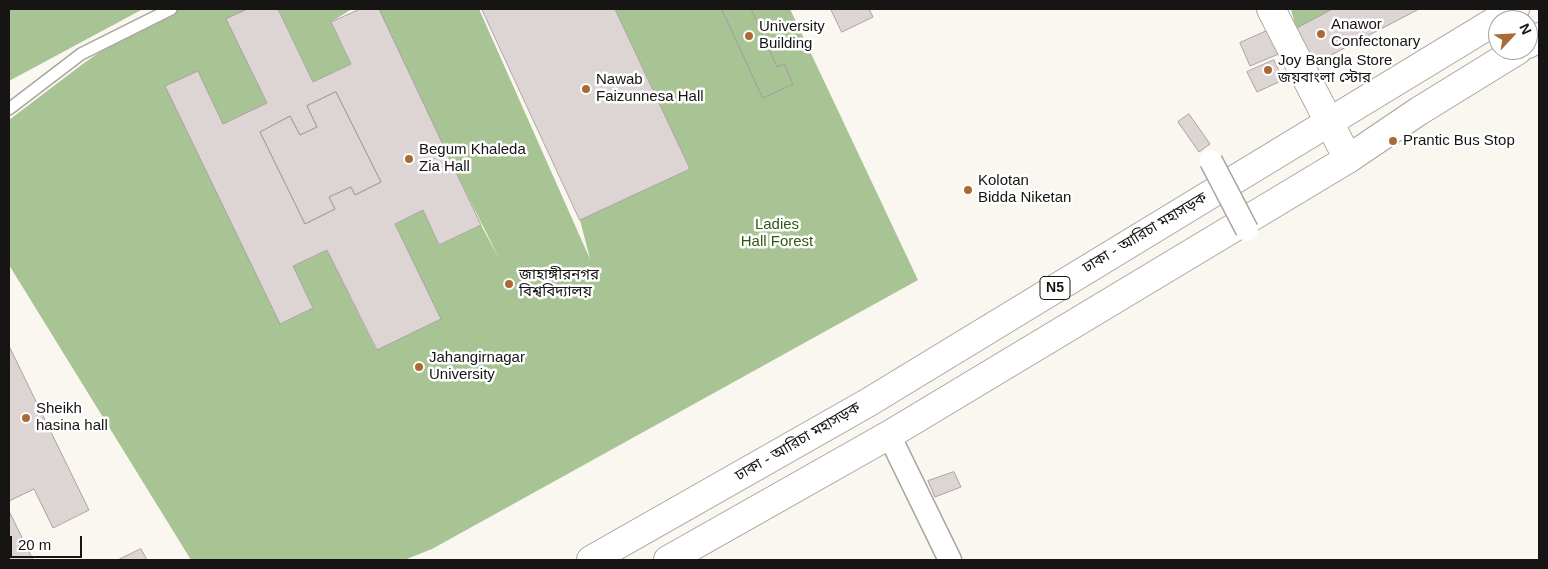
<!DOCTYPE html>
<html>
<head>
<meta charset="utf-8">
<style>
  body { margin:0 }
  #map { position:relative; width:1548px; height:569px; overflow:hidden; background:#faf7f1; font-family:Arial,sans-serif }
  canvas { display:block }
  .frame { position:absolute; inset:0; border:10px solid #161513; pointer-events:none }
  .north { position:absolute; left:1488px; top:10px; width:50px; height:50px; box-sizing:border-box; background:#fff; border:1px solid #a2a1a1; border-radius:50%; rotate:65deg; font-size:14px; font-weight:700; line-height:20px; text-align:center; color:#161513 }
  .north::after { content:''; display:block; margin:auto; width:18px; height:22px; background:#ab6935; clip-path:polygon(50% 0,100% 100%,50% 72%,0 100%) }
  .scale { position:absolute; left:10px; top:536px; width:72px; height:22px; box-sizing:border-box; border:2px solid #161513; border-top:0; padding-left:6px; font-size:15px; line-height:18px; white-space:nowrap; color:#161513; -webkit-text-stroke:4px #fff; paint-order:stroke }
</style>
</head>
<body>
<div id="map">
<canvas width="1548" height="569"></canvas>
<div class="frame"></div>
<div class="north">N</div>
<div class="scale">20 m</div>
</div>
<script>
const c = document.querySelector('canvas').getContext('2d');
c.lineJoin = 'round';
function fill(path, color) { c.fillStyle = color; c.fill(path, 'evenodd'); }
function strokePath(path, color, width, dash) { c.strokeStyle = color; c.lineWidth = width; c.lineCap = dash ? 'butt' : 'round'; c.setLineDash(dash || []); c.stroke(path); }
function label(font, color, halo, rows, align = 'center') {
  c.font = font + ' Arial,"Noto Sans Bengali",sans-serif'; c.lineWidth = 5; c.setLineDash([]); c.textBaseline = 'middle'; c.strokeStyle = halo; c.fillStyle = color; for (const [text, x, y, turn = 0] of rows) {
    c.save(); c.translate(x, y); c.rotate((+turn || 0) * Math.PI / 180); c.textAlign = isNaN(turn) ? turn : align; if (halo) c.strokeText(text, 0, 0); c.fillText(text, 0, 0); c.restore();
  }
}
const forest = new Path2D(`
  M9,9h134l-134,72z
  M175,9h73l-21,10 40,84 13,221 33,-16 -20,-42 34,-16 49,99 64,-30 -45,-95 28,-14 16,35 42,-20 19,35 -126,-251h105l111,250 -10,-39 110,-51 -75,-160h175l128,271 -486,269 -28,11h-213l-182,-295v-145l75,-57 55,-38z
  M278,9h74l-21,13 20,42 -38,18z
  M1291,9h42l-37,20z`);
const building = new Path2D(`
  M248,9h30l35,73 38,-18 -20,-42 29,-13h19l102,216 -42,20 -16,-35 -28,14 46,95 -64,31 -50,-100 -34,16 20,42 -33,16 -115,-238 33,-15 25,53 44,-21 -41,-84zM336,92l45,90 -26,13 -4,-8 -22,10 6,12 -30,15 -45,-92 30,-16 10,19 17,-8 -10,-21z
  M482,9h133l75,160 -110,51z
  M722,9h29l26,58 7,-3 9,20 -30,14z
  M722,9h29l26,58 7,-3 9,20 -30,14z
  M831,9h38l4,8 -31,15z
  M1333,9h86l-105,55 -18,-35z
  M1271,29l10,24 -31,13 -10,-23z
  M1274,60l9,20 -26,12 -10,-20z
  M336,92l45,90 -26,13 -4,-8 -22,10 6,12 -30,15 -45,-92 30,-16 10,19 17,-8 -10,-21z
  M1189,114l21,30 -11,8 -21,-30z
  M9,346l80,164 -36,18 -19,-39 -25,12z
  M954,472l7,15 -26,10 -7,-16z
  M9,511l24,49h-24z
  M141,549l6,11h-29z`);
const lane = new Path2D(`
  M9,109l72,-55 90,-45`);
const street = new Path2D(`
  M889,435l61,125`);
const secondary = new Path2D(`
  M1271,9l77,150`);
const highway = new Path2D(`
  M1528,44l11,-7
  M591,560l278,-158 646,-393
  M668,560l221,-125 459,-276 71,-48 99,-61`);
const streetBridge = new Path2D(`
  M1211,161l36,69`);
const markers = [
  [1321,34,5,"#ab6935"],
  [749,36,5,"#ab6935"],
  [1268,70,5,"#ab6935"],
  [586,89,5,"#ab6935"],
  [1393,141,5,"#ab6935"],
  [409,159,5,"#ab6935"],
  [968,190,5,"#ab6935"],
  [509,284,5,"#ab6935"],
  [419,367,5,"#ab6935"],
  [26,418,5,"#ab6935"]
];
const shields = [
  [1055,288,30]
];
const shieldNames = [
  ["N5",1055,288]
];
const poiNames = [
  ["Anawor",1331,25],
  ["Confectonary",1331,42],
  ["University",759,27],
  ["Building",759,44],
  ["Joy Bangla Store",1278,61],
  ["জয়বাংলা স্টোর",1278,78],
  ["Nawab",596,80],
  ["Faizunnesa Hall",596,97],
  ["Prantic Bus Stop",1403,141],
  ["Begum Khaleda",419,150],
  ["Zia Hall",419,167],
  ["Kolotan",978,181],
  ["Bidda Niketan",978,198],
  ["জাহাঙ্গীরনগর",519,275],
  ["বিশ্ববিদ্যালয়",519,292],
  ["Jahangirnagar",429,358],
  ["University",429,375],
  ["Sheikh",36,409],
  ["hasina hall",36,426]
];
const parkNames = [
  ["Ladies",777,225],
  ["Hall Forest",777,242]
];
const streetNames = [
  ["ঢাকা - আরিচা মহাসড়ক",1145,233,-31],
  ["ঢাকা - আরিচা মহাসড়ক",798,442,-30]
];
fill(forest, '#a8c494');
fill(building, '#dcd5d4');
strokePath(building, '#a8a2a1', 1);
strokePath(lane, '#a9a6a1', 14);
strokePath(street, '#a9a6a1', 25);
strokePath(secondary, '#a9a6a1', 30);
strokePath(highway, '#a9a6a1', 30);
strokePath(lane, '#fff', 11);
strokePath(street, '#fff', 22);
strokePath(secondary, '#fff', 28);
strokePath(highway, '#fff', 28);
strokePath(streetBridge, '#a9a6a1', 25, []);
strokePath(streetBridge, '#fff', 22);
for (const [x, y, r, color] of markers) { const dot = new Path2D(); dot.arc(x, y, r, 0, 2 * Math.PI); c.fillStyle = color; c.fill(dot); strokePath(dot, '#fff', 2); }
for (const [x, y, w] of shields) { const box = new Path2D(); box.roundRect(x - w / 2, y - 11.5, w, 23, 4); c.fillStyle = '#fff'; c.fill(box); strokePath(box, '#161513', 1); }
label('bold 14px', '#161513', null, shieldNames);
label('15px', '#161513', '#fff', poiNames, 'left');
label('15px', '#355612', '#fff', parkNames);
label('15px', '#161513', '#fff', streetNames);
</script>
</body>
</html>
